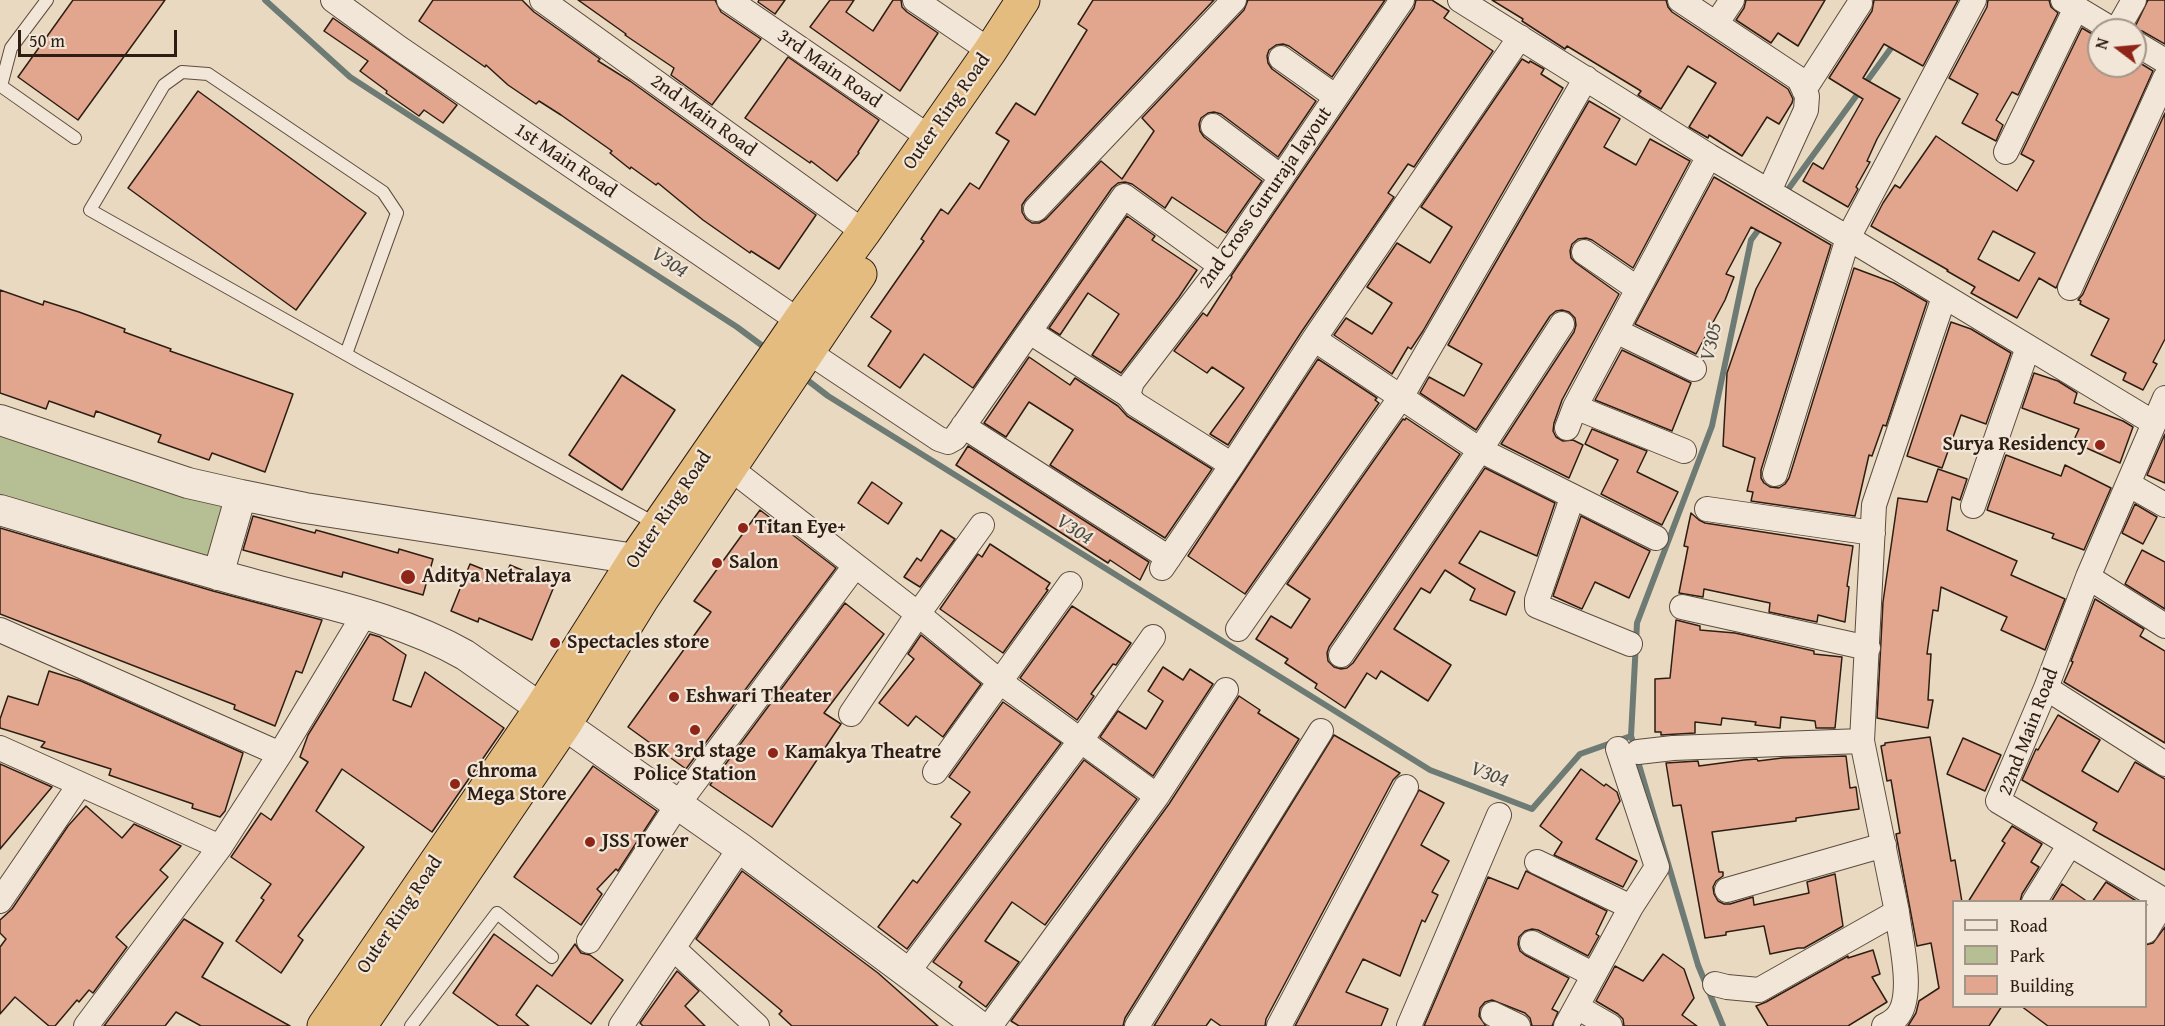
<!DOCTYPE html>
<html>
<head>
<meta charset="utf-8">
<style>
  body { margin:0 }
  #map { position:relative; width:2165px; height:1026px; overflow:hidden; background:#e9d9c1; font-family:"Gentium Book Plus",serif }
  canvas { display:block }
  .legend { position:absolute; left:1952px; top:900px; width:195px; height:108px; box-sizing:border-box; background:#f1e6d7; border:2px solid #a39688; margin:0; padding:8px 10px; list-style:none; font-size:18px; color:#2d1d12 }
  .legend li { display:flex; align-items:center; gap:12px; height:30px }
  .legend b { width:30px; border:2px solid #a39688 }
  .north { position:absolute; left:2087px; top:18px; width:60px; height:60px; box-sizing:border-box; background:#f1e6d7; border:2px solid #a39688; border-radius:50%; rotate:286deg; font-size:16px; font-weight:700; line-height:24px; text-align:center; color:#2d1d12 }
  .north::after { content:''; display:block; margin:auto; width:21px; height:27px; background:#8f2418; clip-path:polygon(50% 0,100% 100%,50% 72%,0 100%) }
  .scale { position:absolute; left:18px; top:30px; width:159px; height:27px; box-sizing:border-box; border:3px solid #2d1d12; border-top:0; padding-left:8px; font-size:18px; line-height:21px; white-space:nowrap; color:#2d1d12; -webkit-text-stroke:4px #f1e6d7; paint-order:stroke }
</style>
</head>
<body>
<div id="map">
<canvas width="2165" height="1026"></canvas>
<ul class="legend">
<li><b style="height:8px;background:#f1e6d7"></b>Road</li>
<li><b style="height:16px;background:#b6bf93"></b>Park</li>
<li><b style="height:16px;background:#e2a68e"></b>Building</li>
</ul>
<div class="north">N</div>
<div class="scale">50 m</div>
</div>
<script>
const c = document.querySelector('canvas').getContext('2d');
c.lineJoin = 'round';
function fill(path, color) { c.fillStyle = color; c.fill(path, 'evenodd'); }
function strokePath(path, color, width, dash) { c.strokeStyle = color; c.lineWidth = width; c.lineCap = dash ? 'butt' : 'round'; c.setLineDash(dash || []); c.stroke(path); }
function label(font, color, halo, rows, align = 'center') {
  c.font = font + ' "Gentium Book Plus",serif'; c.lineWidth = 4.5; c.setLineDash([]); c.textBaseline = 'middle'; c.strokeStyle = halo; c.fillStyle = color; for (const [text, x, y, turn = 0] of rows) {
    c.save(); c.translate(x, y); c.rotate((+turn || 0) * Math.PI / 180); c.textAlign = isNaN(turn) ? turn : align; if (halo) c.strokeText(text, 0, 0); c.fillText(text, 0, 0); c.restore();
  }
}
const green = new Path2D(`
  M0,407l239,85 -8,71 -231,-53z`);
const stream = new Path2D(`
  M265,0l85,77 387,250 31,23
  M1784,195l110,-151
  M802,376l26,20 602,374 102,39 48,-55 51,-18
  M1635,748l-4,-12 6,-113 75,-197 39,-186 11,-15
  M1637,758l61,207 25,61`);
const building = new Path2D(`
  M73,0h92l-87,120 -60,-43z
  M433,0h89l12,12 66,47 -2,2 32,20 186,134 -37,54 -28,-18 -1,2 -47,-33 -45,-37 -2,2 -25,-18 -1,2 -20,-16 2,-2 -51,-36 -22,-14 -3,3 -28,-19 -22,-20 -1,2 -66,-46z
  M578,0h137l6,12 40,27 -49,66 -41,-30 3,-7 -49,-33 1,-1z
  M759,0h26l-10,14 -17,-12z
  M830,0h24l-8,12 27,19 20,-31h8l1,7 5,5 31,21 -38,58 -90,-64z
  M1093,0h121l-188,199 -4,6v7l4,7 6,4h7l7,-4 55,-58 21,18 32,-48 -12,-13 102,-108 4,-10h137l-53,77 -43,-31 -6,-2 -7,1 -7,5 -2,6 1,7 4,6 44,32 -38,56 -57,-43 -7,-2 -6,1 -7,5 -2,6 1,7 4,6 58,44 -36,52 -54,-36 -7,11 -33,-24 -7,-2 -7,1 -6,5 -139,200 -49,-34 -24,34 -32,-22 23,-35 -20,-14 53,-76 -3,-2 20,-30 7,5 22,-31 9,6 30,-48 -13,-8 20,-30 19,12 52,-85 -9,-6z
  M1416,0h16l17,11 -5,7 49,33 -79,116 -6,-3 -20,29 6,4 -92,134 -74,114 -18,-11 34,-46 -32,-21 -5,6 -33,-22 29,-38 4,3 25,-39 -1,-1 183,-268z
  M1492,0h174l2,7 4,5 116,77 5,10 -1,4 -13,21 -12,-7 -25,39 -33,-21 -1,3 -19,-11 27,-44 -28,-17 -27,43 -23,-14 3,-4 -74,-45 -2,3 -43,-28 1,-2z
  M1746,0h79l-27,46 -20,-13 -7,10 -35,-23 8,-12z
  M1874,0h84l-35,66 -39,-22 -21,34 37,21 -23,40 -10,22 3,1 -14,25 2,2 -10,18 -45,-26 10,-18 10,6 40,-70 -34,-21 43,-67z
  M1988,0h61l2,7 7,6 -40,82 -6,-3 -16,28 7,5 -7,16 -34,-18 16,-29 -29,-16 38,-71z
  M2148,0h17v44l-23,-13 -8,-2z
  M333,18l124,87 -14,18 -19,-13 -5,6 -33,-23 1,-2 -27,-20 8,-10 -44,-30z
  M2082,28l17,10v28h36v-6l18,11 -97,217 -17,-10 -22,40 -46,-25 4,-6 -28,-16 1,-1 -77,-44 12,-23 12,-18 5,3 36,-52 81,55 17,-30 -13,-7zM1993,231l42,22 -16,28 -41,-22z
  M788,57l91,63 -21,32 1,1 -22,28 -26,-20 -1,2 -65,-45z
  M1522,59l7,4 1,-2 14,8 -3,5 22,14 -140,243 -12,18 -3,-2 -16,27 -58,-39 12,-17 26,16 20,-31 -25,-16 30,-44 33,20 22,-36 -31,-20z
  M198,91l168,122 -70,97 -168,-122z
  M1589,101l31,18 -16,28 32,18 14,-26 40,22 -57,107 -41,-28 -6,-2 -8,1 -6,5 -2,7 1,7 5,5 43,31 -57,106 -8,23 -1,8 3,6 7,4 10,-1 10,5 -14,33 -68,-34 73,-112 2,-7 -1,-7 -6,-6 -7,-2 -6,1 -6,5 -74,114 -56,-37 9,-16 35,19 18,-32 -34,-19z
  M2165,113v226l-12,23 4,2 -14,26 -20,-10 3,-7 -35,-18 18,-36 -29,-15 1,-3 -3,-1 5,-6z
  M1714,177l117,68 -70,225v8l3,5 6,4 9,1 6,-4 4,-6 65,-210 40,15 33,19 -41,124 -3,-1 -11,31 -3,-1 -14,61 -104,-15 2,-9 -6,-1 8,-33 -32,-12 4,-73 29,-84 25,-46 -30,-16 -25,47 8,3 -9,23 -29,54 -61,-30z
  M1127,216l28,20 -3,4 45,30 -18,27 -58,76 -29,-18 27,-41 -31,-21 -28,42 -11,-7z
  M0,290l43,15 1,-4 35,11 46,17 -1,3 47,17 -1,2 123,43 -28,78 -53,-19 -3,7 -51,-18 3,-7 -65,-24 -2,6 -45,-16 -3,8 -46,-16z
  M1951,322l20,7 40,24 -25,71 -25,-9 -19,53 -35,-12z
  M1622,350l69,33 -19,48 -77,-31z
  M1029,357l41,28 5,-7 43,28 9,10 85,53 -47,69 -115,-73 23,-35 -44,-28 -23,35 -22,-14z
  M1318,359l59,39 -2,2 4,3 -134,191 -57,-38z
  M2034,373l24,8 19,12 -3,10 49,18 10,6 -13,36 -47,-21 6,-13 -57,-21z
  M622,375l53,35 -53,80 -53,-35z
  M1406,418l54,36 -131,193 -2,6 1,8 6,6 7,2 6,-1 6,-5 132,-195 70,35 -18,53 -57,-25 -21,32 56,29 -9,23 -36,-15 5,-11 -30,-19 -15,23 -9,-5 -27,41 57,36 -23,36 -47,-30 -5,8 -9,-6 -22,35 -30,-20 2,-4 -32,-21 3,-4 -32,-20 15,-23 20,12 19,-29 -23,-15 116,-165 2,1z
  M1592,429l55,22 -10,21 41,20 -16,33 -61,-31 17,-34 -33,-16z
  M2165,434v49l-18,-8z
  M968,446l181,116 -9,18 -30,-20 -2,3 -152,-98z
  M2006,455l55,21 4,-11 46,23 -27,62 -32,-12 2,-4 -67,-24z
  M1938,469l29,10 -7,21 -8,-3 -5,33 70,31 -6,14 54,24 -20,51 -44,-20 6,-13 -66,-30 -3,24 -5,-1 -6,44h4l-3,46h5l-5,28 -51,-10 6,-116 15,-104 29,4z
  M872,482l30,21 -14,21 -30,-21z
  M2135,504l22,13 -14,27 -21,-11z
  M760,510l76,58 -150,201 -58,-42 83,-115 -17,-11z
  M1691,513l8,7 6,3 148,23 -6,40 2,1 -4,35 -27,-7 -1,7 -48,-10 1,-9 -66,-14 -1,8 -24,-4 9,-46 -4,-1z
  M253,516l62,17 1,-3 82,23 1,-4 34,10 -10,36 -80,-23 -1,5 -99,-27z
  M1581,516l69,35 -21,47 -34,-16 -13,27 -29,-13z
  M0,528l213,63 109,29 -20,53 -6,-2 -21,55 -41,-17 1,-4 -235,-91z
  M941,530l14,9 -35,48 -16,-10 13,-19 4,3z
  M990,544l60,39 -4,6 2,1 -45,63 -63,-44 38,-55 4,3z
  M2142,550l23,12v47l-40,-25z
  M470,564l35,14 5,-13 45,19 -23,56 -53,-22 -1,4 -27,-11z
  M2095,599l49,30 -4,7 25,15v92l-101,-61 9,-20 -2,-1z
  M845,603l39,31 -60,79 17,11 -69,103 -62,-42z
  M1072,606l59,37 -15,22 -3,-1 -22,30 3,2 -17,24 -57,-42z
  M1676,620l24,6v4l35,3 79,18v3l28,3 -7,71h-19l-1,-7 -34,-4 -1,11 -25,-3 1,-3 -34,-4 -1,7 -26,-3v11l-34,2v-3h-6v-53l15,-1z
  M370,634l10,3 26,18 -13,45 18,7 14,-35 79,56 -72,104 -90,-63 -26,42 48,36 -66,89 5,4 -22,33 -45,-32 28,-41 -3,-2 10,-14 -40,-27 30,-44 10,7 37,-58 -8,-5 8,-22z
  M921,635l60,49 -38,53 -27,-21 -8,10 -29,-23 35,-44 -6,-5z
  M1163,667l20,13 7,-11 23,15 -60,92 -53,-39 18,-26 28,18 17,-28 -15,-10z
  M49,671l32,10 162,72 -18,58 -5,6 -28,-9 1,-4 -84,-29 2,-6 -70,-22 4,-5 -45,-14v-9l8,-23 30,9z
  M1239,696l21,14 -2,3 41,26 -174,279 -2,8h-104l-8,-5 158,-217z
  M1003,702l58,41 -154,206 -29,-22 35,-47 4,3 44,-59 -10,-7 19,-25 -21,-15z
  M2058,715l42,25 -18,31 36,21 17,-30 30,17v91l-72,-40 4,-7 -75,-43 14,-31 2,1z
  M1334,735l66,38 -7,7 -127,239 -1,7h-44l-10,-7 -5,7h-52z
  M1930,737l21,124 4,-1 7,42h-9v104h49l-13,20h-81l8,-13 3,-12 20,-13 -8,-45 -14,3 -21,-112 4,-1 -9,-53 -4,1 -6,-35 4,-1v-2z
  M1963,738l38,17 -16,36 -38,-17z
  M1846,756l4,32 6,-1 3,22 -63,9v3l-84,11 7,40h4v4l-7,5 -3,6 1,7 4,7 6,3h6l23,-7 1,8 55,-12 -2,-11 28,-8 8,52 -39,22h-6l-28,6 -6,-28 -38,6v3l-21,3 -24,-133 -8,1 -7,-43 32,-2 1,5 45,-6 13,-1 1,2 24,-3z
  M1084,760l53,39 -92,126 -33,-23 -27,39 34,21 -33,45 -27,-20 3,-5 -29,-20z
  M0,764l52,23 -52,62z
  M593,766l64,45 -39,60 -2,-2 -19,20 5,5 -21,31 -67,-48z
  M1581,769l23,17 2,-2 11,8 3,9 -24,38 41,22 -14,26 -69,-32 8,-13 -22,-16z
  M1419,790l25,13 -23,42 28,16 -17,31 6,3 -13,27 -3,-2 -22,56 -37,-17 -17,33 42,17 -7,17h-86z
  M86,806l36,32 12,-14 47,22 -21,24 8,7 -52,60 11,10 -34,46 -4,-3 -10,12 -2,-2 -22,26h-6l-34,-29 -15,17v-67l6,-8 -6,-6v-13l12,-11 56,-83z
  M2012,826l30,18 -11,18 8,5 -17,27 -2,8h-52l37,-59 -3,-2z
  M742,871l136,102 60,53h-146l-13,-12 3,-3 -86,-72z
  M1526,871l81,40 -11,23 3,2 -11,20 -50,-26 -6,-1 -7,2 -6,6 -1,7 2,7 5,4 44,23 -17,31 6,3 -6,14h-20l-2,-8 -5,-5 -33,-13 -7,2 -5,6 -1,8 7,10h-62l64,-149 30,12z
  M2106,882l32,20h-46z
  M2062,884l26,18h-37z
  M184,919l39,24 -21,34 88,49h-89l-25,-14 -11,14h-61z
  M2165,927v99h-117l-27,-20h124v-61l8,-2z
  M494,934l58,42 23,-32 6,9 9,2 33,25 -32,44 -54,-39 -21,30 13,11h-30l-46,-33z
  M1873,950l7,24 -8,3 15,25 -39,24h-80l-12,-20 10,-4 82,-46v2z
  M1663,954l21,15 10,29 -12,17 15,11h-73l-1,-7 -5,-5 -22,-13 19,-35 28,15z
  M677,971l22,20 -14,15 20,20h-62l-3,-3z`);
const service = new Path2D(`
  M47,0l-36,48 -10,38 74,52
  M346,354l51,-141 -14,-21 -175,-118 -26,-2 -18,13 -74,125 275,155 293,160
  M411,1026l86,-113 55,44`);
const minor = new Path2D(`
  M333,0l66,48 400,273
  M542,0l322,232
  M729,0l200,137
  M915,0l75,51
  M1460,0l249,156 139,82 306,185
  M1680,0l119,79 8,17 -1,14 -37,81
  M2063,0l50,30
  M1716,24l16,-24
  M2117,30l17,-30
  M2135,43l30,18
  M1281,58l55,39
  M1804,90l56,-87
  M1213,126l68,51
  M2006,152l70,-144
  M1036,209l198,-209
  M1584,252l54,37
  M2070,288l95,-210
  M1616,331l78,38
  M1030,332l98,63 7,9 97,61
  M1314,339l166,111 176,88
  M807,351l132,88 9,3 7,-4 169,-242 97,70
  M1128,395l4,-13 89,-116 181,-266
  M2165,398l-77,179 -42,111 -48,113 167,100
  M1575,407l109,44
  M963,426l206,132
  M1567,428l8,-21 134,-251
  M730,468l188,146 81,67 158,115
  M1775,474l73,-236 126,-238
  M2128,484l37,21
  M1572,498l-35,102v6l93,38
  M1973,506l55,-159
  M1707,509l166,24
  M1162,568l70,-103 82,-126 206,-302
  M2088,577l77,49
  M1682,607l186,41
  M1238,629l163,-232 185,-319
  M0,630l280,124
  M1341,655l139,-205 82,-126
  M2046,688l119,76
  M851,714l67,-100 64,-89
  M0,748l220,99
  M1638,752l35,-4 189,-7
  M935,772l135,-188
  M1537,862l94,45
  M1727,890l157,-45
  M0,901l80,-117
  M2034,902l36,-58
  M2146,931l18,-30
  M589,941l89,-137 177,-238
  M1532,943l62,32
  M674,949l83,77
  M907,973l174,-233 72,-103
  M1715,984l12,3 32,3 138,-78 -35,-171 12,-236 70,-208
  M1577,1007l33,19
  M1493,1014l25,12
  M86,1026l134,-179 60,-93 85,-141
  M621,1026l119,-178
  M990,1026l167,-230 69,-106
  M1137,1026l184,-295
  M1279,1026l127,-239
  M1409,1026l90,-211
  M1566,1026l65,-119 26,-40 -39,-118
  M1884,1026c4,-2 9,-5 12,-8 20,-20 4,-79 1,-106`);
const tertiary = new Path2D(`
  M0,420l188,63 53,12 64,13 330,51
  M0,510c82,24 163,50 245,72 75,21 151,34 220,73l275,193 239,178
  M218,575l23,-80`);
const trunk = new Path2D(`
  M324,1026l217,-318 94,-149 164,-238 65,-89 126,-181 33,-51
  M360,1026l205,-302 77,-125 218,-325`);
const markers = [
  [2100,445,6,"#8f2418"],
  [743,528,6,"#8f2418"],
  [717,563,6,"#8f2418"],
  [408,577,8,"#8f2418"],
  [555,643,6,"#8f2418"],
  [674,697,6,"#8f2418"],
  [695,730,6,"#8f2418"],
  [773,753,6,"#8f2418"],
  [455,784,6,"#8f2418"],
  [590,842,6,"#8f2418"]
];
const streetNames = [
  ["3rd Main Road",829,69,35],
  ["Outer Ring Road",947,112,-55],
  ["2nd Main Road",703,116,36],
  ["1st Main Road",565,161,34],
  ["2nd Cross Gururaja layout",1266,198,-55],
  ["Outer Ring Road",669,510,-56],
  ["22nd Main Road",2029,732,-69],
  ["Outer Ring Road",400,915,-56]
];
const poiNames = [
  ["Surya Residency",2088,445,"right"],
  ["Titan Eye+",755,528],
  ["Salon",729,563],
  ["Aditya Netralaya",422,577],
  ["Spectacles store",567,643],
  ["Eshwari Theater",686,697],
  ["BSK 3rd stage",695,752,"center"],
  ["Police Station",695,775,"center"],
  ["Kamakya Theatre",785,753],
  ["Chroma",467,772],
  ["Mega Store",467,795],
  ["JSS Tower",602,842]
];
const waterNames = [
  ["V304",669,263,33],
  ["V305",1712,342,-78],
  ["V304",1074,530,32],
  ["V304",1489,775,21]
];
fill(green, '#b6bf93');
strokePath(stream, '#6d7b74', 6);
fill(building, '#e2a68e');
strokePath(building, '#2d1d12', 1.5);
strokePath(service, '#5c4c3e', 14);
strokePath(minor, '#5c4c3e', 26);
strokePath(tertiary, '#5c4c3e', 32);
strokePath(trunk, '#2d1d12', 35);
strokePath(service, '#f1e6d7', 12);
strokePath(minor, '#f1e6d7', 24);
strokePath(tertiary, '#f1e6d7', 30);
strokePath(trunk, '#e4bc80', 33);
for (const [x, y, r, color] of markers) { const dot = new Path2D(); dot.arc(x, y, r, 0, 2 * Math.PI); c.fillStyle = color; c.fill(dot); strokePath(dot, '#f1e6d7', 2); }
label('20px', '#2d1d12', '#f1e6d7', streetNames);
label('bold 20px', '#2d1d12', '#f1e6d7', poiNames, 'left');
label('italic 21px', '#4d4c43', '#f1e6d7', waterNames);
</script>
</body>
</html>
